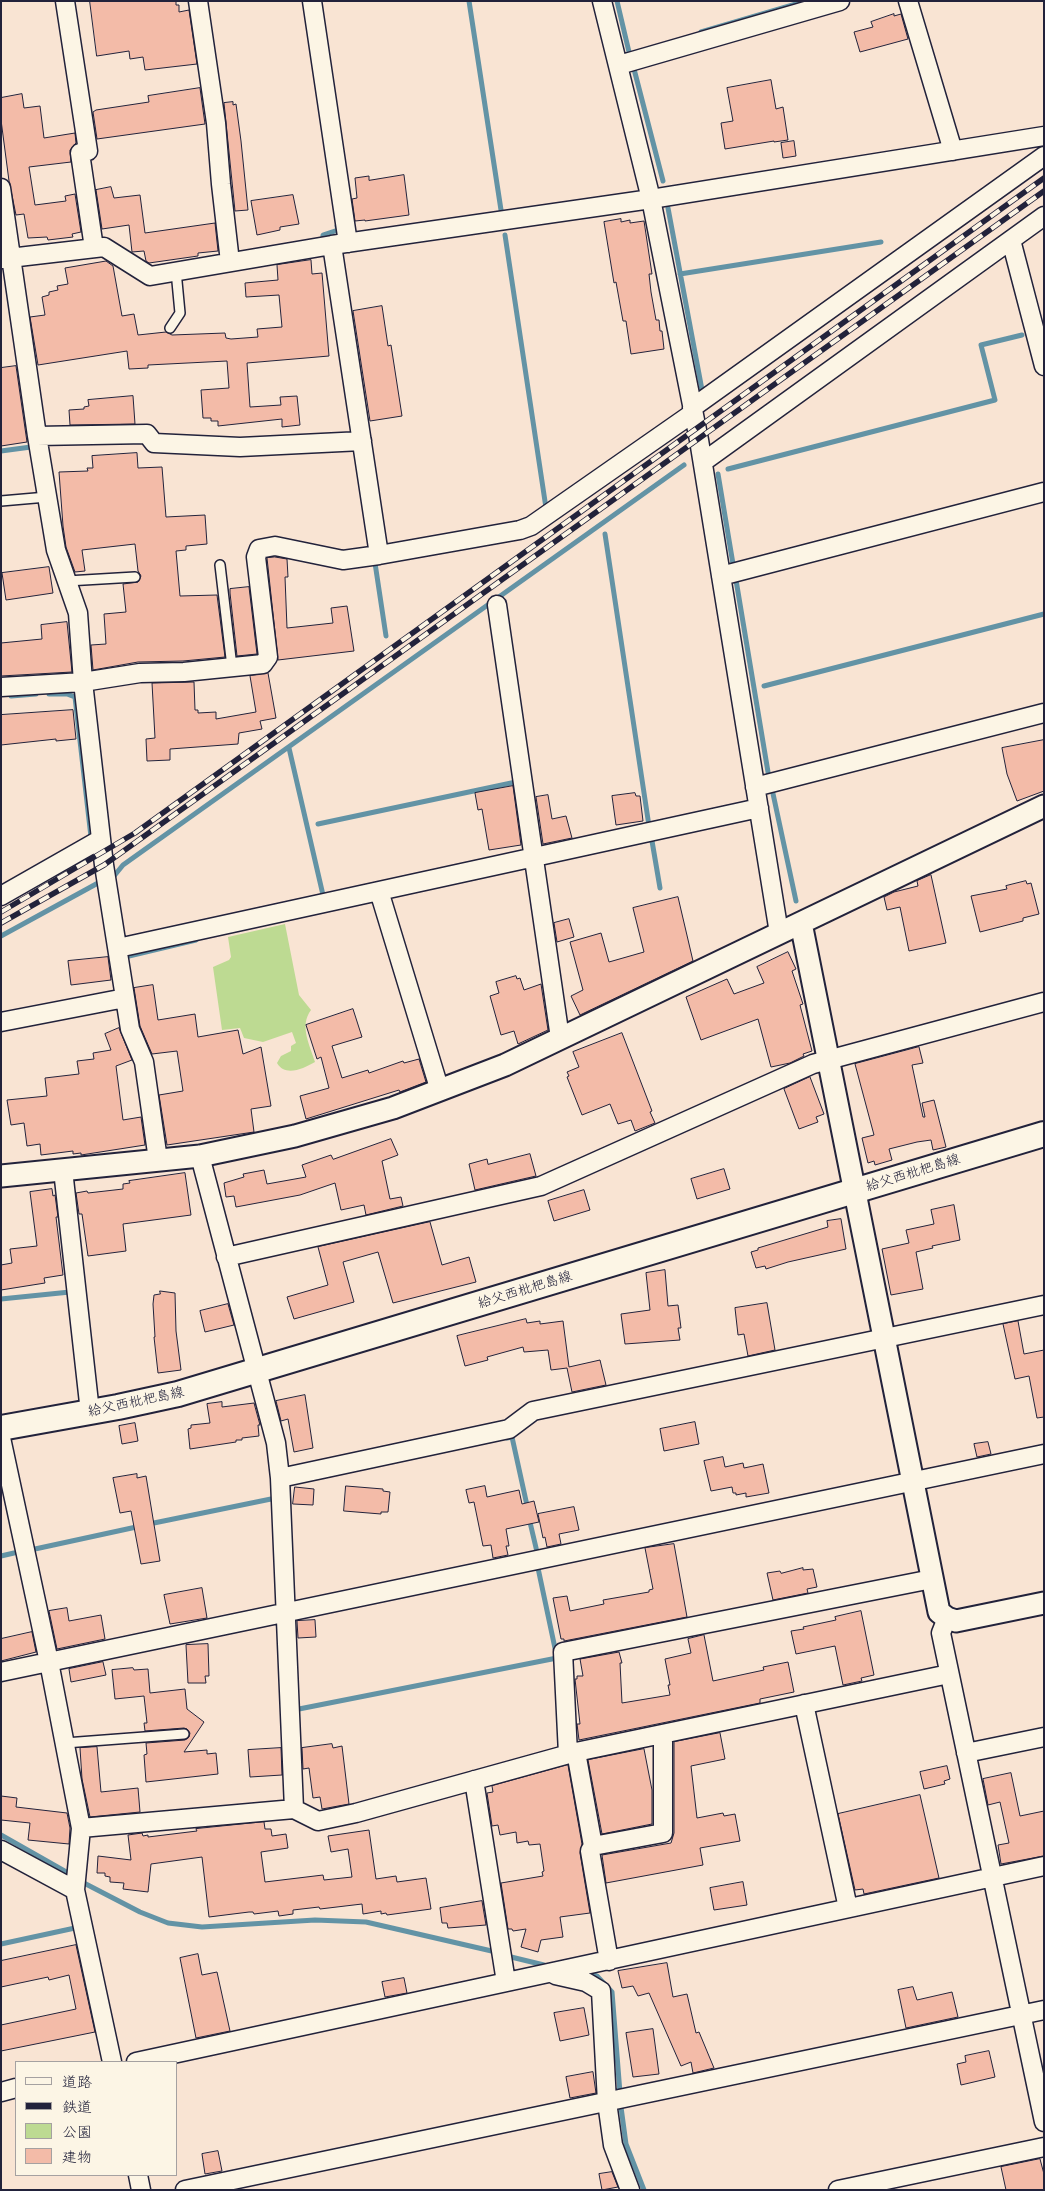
<!DOCTYPE html>
<html>
<head>
<meta charset="utf-8">
<style>
  body { margin:0 }
  #map { position:relative; width:1045px; height:2191px; overflow:hidden; background:#f9e4d3; font-family:"Playpen Sans","Klee One",sans-serif }
  canvas { display:block }
  .frame { position:absolute; inset:0; border:2px solid #22223b; pointer-events:none }
  .legend { position:absolute; left:15px; top:2061px; width:162px; height:115px; box-sizing:border-box; background:#fcf5e5; border:1px solid #a5a1a1; margin:0; padding:6px 9px; list-style:none; font-size:15px; color:#22223b }
  .legend li { display:flex; align-items:center; gap:10px; height:25px }
  .legend b { width:25px; border:1px solid #a5a1a1 }
</style>
</head>
<body>
<div id="map">
<canvas width="1045" height="2191"></canvas>
<div class="frame"></div>
<ul class="legend">
<li><b style="height:6px;background:#fcf5e5"></b>道路</li>
<li><b style="height:6px;background:#22223b"></b>鉄道</li>
<li><b style="height:14px;background:#bdda92"></b>公園</li>
<li><b style="height:14px;background:#f3bba8"></b>建物</li>
</ul>
</div>
<script>
const c = document.querySelector('canvas').getContext('2d');
c.lineJoin = 'round';
function fill(path, color) { c.fillStyle = color; c.fill(path, 'evenodd'); }
function strokePath(path, color, width, dash) { c.strokeStyle = color; c.lineWidth = width; c.lineCap = dash ? 'butt' : 'round'; c.setLineDash(dash || []); c.stroke(path); }
function label(font, color, halo, rows, align = 'center') {
  c.font = font + ' "Playpen Sans","Klee One",sans-serif'; c.lineWidth = 4; c.setLineDash([]); c.textBaseline = 'middle'; c.strokeStyle = halo; c.fillStyle = color; for (const [text, x, y, turn = 0] of rows) {
    c.save(); c.translate(x, y); c.rotate((+turn || 0) * Math.PI / 180); c.textAlign = isNaN(turn) ? turn : align; if (halo) c.strokeText(text, 0, 0); c.fillText(text, 0, 0); c.restore();
  }
}
const green = new Path2D(`
  M285,924l14,71 12,15c-12,16 -1,35 4,52 -12,7 -30,15 -38,1l4,-7 10,-5v-5l5,-3 -4,-11 -29,10 -19,-4 -4,-10 -18,2 -9,-63 16,-7 2,-3 -3,-20z`);
const stream = new Path2D(`
  M469,1l32,209
  M617,1l12,51
  M701,32l105,-31
  M634,69l29,112
  M668,208l34,182
  M505,235l41,273
  M323,239v-4l15,-5 -1,-4
  M680,274l201,-32
  M1,451l30,-4
  M728,469l267,-69 -14,-55 41,-10
  M718,474l15,90
  M605,534l44,292
  M375,563l11,73
  M736,580l32,192
  M764,686l280,-72
  M49,694h18l8,3 16,140
  M11,696l25,-2
  M289,748l34,147
  M772,789l24,112
  M318,824l198,-42
  M652,841l8,47
  M114,876l9,-11 561,-400
  M1,936l97,-53
  M129,956l67,-16
  M1,1299l69,-7v-4
  M507,1438l5,-1 16,73
  M529,1518l8,34
  M149,1524l122,-25
  M35,1549l106,-23
  M1,1556l13,-3
  M538,1568l18,85
  M299,1709l258,-51
  M1,1835l67,38
  M82,1882l58,30 28,11 34,4 113,-7 51,2 130,30
  M1,1944l74,-16
  M507,1956l37,9
  M587,1972l10,4 15,16 8,101
  M621,2107l5,37 18,46`);
const building = new Path2D(`
  M90,1h86v4h3v7l10,-2 8,54 -52,6 -2,-13 -13,2 -1,-8 -32,5z
  M894,14v2l7,-2 7,25 -48,13 -6,-20 19,-5 -2,-5z
  M771,80l5,29 7,-2 5,33 -14,2v-1l-49,8 -4,-26 12,-2 -6,-33z
  M200,88l5,36 -108,15 -4,-27 3,-2 53,-8 -1,-6z
  M22,94l2,14 16,-2 4,32 31,-5 1,10 -6,7 1,12 -42,5 6,38 31,-4 -1,-5 10,-2 6,38 -9,2 1,3 -25,3 -1,-3 -19,1 -4,-24 -8,1 -7,-34 -8,-61v-22z
  M233,102v3l3,-1 5,37 7,69 -13,1 -11,-108z
  M794,141l2,15 -13,2 -2,-15z
  M404,175l5,40 -44,6v-1l-10,1 -3,-22 5,-1 -2,-20 14,-2v4z
  M111,187l3,11 26,-3 5,38 70,-10 3,28 -20,2v3l-49,7 -3,-2 -2,-10 -12,1 -3,-27 -27,4 -6,-39z
  M293,195l6,29 -19,3v3l-23,5 -6,-34z
  M621,219v3l9,-2v3l14,-2 8,53h-3l2,18 5,28h3l1,11h2l2,18 -33,5 -5,-33h-3l-7,-39 -2,1 -10,-61z
  M311,260l1,14 10,-1 7,83 -82,7 3,44 31,-2 -1,-8 17,-1 3,29 -18,2v-8l-64,7v-5h-7v-3h-8l-2,-28 28,-2 -2,-27 -79,4v3l-19,1 -2,-18 -89,14 -8,-48 15,-2 -3,-18 7,-2v-3l9,-2 -1,-4 11,-2 -3,-16 41,-7 7,5 9,50 12,-2 4,21 28,-3 6,3 53,-2 1,5 5,1 27,-2 -1,-8 25,-2 -3,-32 -33,2 -1,-14 33,-3 -1,-15z
  M382,306l6,40 3,-1 11,71 -32,5 -17,-110z
  M16,366l11,76 -26,4v-78z
  M133,396l2,28 -65,1 -1,-15 15,-1v-2l5,-1 -1,-6z
  M137,453l1,15 24,-1 4,50 39,-2 2,29 -21,2v4l-10,1 4,45 37,-1 8,62 -42,4 -45,1 -45,8 -2,-25 15,-1 -2,-30 22,-2 -3,-28 15,-2 3,-6 -3,-5 -3,-27 -53,6 3,21 -10,1 -9,-25 -3,-21 -4,-54 29,-1 -1,-3h6l-1,-12z
  M275,557l12,2 1,18h-3l2,51 46,-5 -2,-15 16,-2 7,45 -76,9 -11,-102z
  M49,567l4,26 -47,7 -4,-27z
  M249,587l8,67 -20,2 -7,-63v-4z
  M67,622l5,50 -71,4v-33l41,-4 -1,-14z
  M268,673l8,45 -16,3 2,8 -23,4 -1,11 -68,5v11l-23,1 -1,-22 9,-1 -3,-55 42,-1 1,28h3v3l18,-1v7l40,-7 -6,-36z
  M73,710l3,29 -20,2v-2l-55,6v-30z
  M1044,740v51l-27,10 -10,-27 -5,-26z
  M513,786l8,59 -32,5 -7,-41 -4,1 -3,-17z
  M635,793l1,3h4l3,25 -27,4 -4,-29z
  M548,795l4,24 14,-3 6,22 -29,6 -7,-47z
  M931,875l15,68 -37,8 -9,-44 -13,3 -3,-13 10,-5 24,-6 -1,-5z
  M1026,881l1,3 4,-1 8,31 -16,4v3l-43,11 -9,-36 36,-7 -1,-3z
  M678,897l15,64 -113,54 -9,-19 12,-6 -13,-48 31,-9 8,29 35,-10 -11,-44z
  M569,919l5,18 -17,5 -3,-19z
  M788,952l8,17 -4,2 11,33 -3,1 1,4 11,42 -9,3 1,2 -14,7 -19,4 -13,-48 -57,21 -15,-43 41,-18 7,15 30,-11 -7,-16z
  M108,957l3,23 -40,5 -3,-24z
  M516,976l1,3 3,-1 4,12 17,-6 7,46 -30,14 -4,-13 -13,4 -11,-39 9,-3 -3,-11z
  M153,985l5,35 37,-6 3,23 40,-7 5,24 18,-7 10,59 -20,3 3,23 -87,13 -8,-50 24,-4 -6,-40 -25,3 -12,-28 -6,-38z
  M353,1009l9,28 -30,9 10,32 26,-8 1,3 34,-12 1,2 15,-4 7,23 -26,10 -1,-2 -93,29 -6,-23 29,-8 -8,-31 -4,2 -11,-34z
  M119,1028l13,32 -16,6 7,54 18,-3 4,28 -64,10v-2l-8,1v-3l-32,4 -1,-11 -13,2 -3,-23 -13,2 -4,-25 40,-4 -2,-18 34,-4 -2,-13 17,-2 -1,-6 18,-3 -6,-16z
  M622,1033l30,78 -2,1 5,11 -20,8 -4,-11 -13,4 -8,-20 -28,11 -15,-38 2,-1 -2,-4 12,-5 -6,-15z
  M919,1047l4,16 -11,2 11,52h2l-3,-14 12,-3 12,47 -13,3 -2,-10 -14,2 -28,7 3,11 -17,5 -1,-4 -6,2 -6,-25 12,-3 -19,-71z
  M810,1077l14,37 -8,3 2,5 -19,7 -15,-40z
  M391,1139l7,16 -16,6 8,38 11,-2 2,9 -37,9 -2,-10 -23,5 -6,-27 -35,12 -64,12 -2,-11 -8,1 -2,-14 20,-6 -1,-3 21,-4 3,14 39,-7 -4,-12 29,-10 2,4z
  M530,1154l6,22 -61,14 -6,-26 18,-5 1,5z
  M724,1169l6,20 -33,10 -6,-20z
  M185,1173l6,42 -68,9 3,27 -38,5 -6,-42h-3l-3,-21 11,-2 1,2 35,-4v-5l7,-1 -1,-2z
  M52,1189l1,7 2,-1 3,22h-2l7,58 -19,3 1,5 -44,7v-25l11,-2 -2,-14 27,-3 -7,-54z
  M584,1190l6,20 -36,11 -6,-20z
  M954,1205l6,35 -28,6 1,2 -17,4 7,37 -32,6 -9,-46 27,-6 -3,-13 28,-6 -3,-14z
  M841,1219l5,30 -58,13 -22,7 -1,-3 -9,2 -5,-16 7,-2v-2l70,-21 -1,-6z
  M430,1222l12,43 27,-8 7,25 -83,21 -15,-51 -35,10 11,40 -60,17 -7,-22 41,-12 -10,-38z
  M665,1270l3,36 10,-1 3,23h-3l2,12 -55,4 -4,-30 29,-4 -4,-37z
  M160,1291l15,2 1,38 5,39 -23,3 -4,-36h1l-2,-33 1,-9 6,-1z
  M767,1303l8,47 -27,6 -4,-22 -6,1 -3,-27z
  M228,1304l6,21 -29,7 -5,-21z
  M526,1319l1,4 13,-2v3l23,-3 6,46 31,-7 6,25 -34,7 -5,-24 -16,2 -3,-20 -24,2 -1,-5 -36,10 1,3 -23,6 -8,-30z
  M1018,1321l6,33 20,-4v67l-7,1 -8,-42 -14,3 -12,-55z
  M305,1395l8,53 -19,4 -6,-33 -7,2 -5,-20z
  M222,1402v5l32,-4 6,22h-2l1,11 -17,2v2h-6v2l-46,7 -2,-20 3,-1v-3l19,-2 -3,-19z
  M695,1422l4,22 -35,7 -4,-22z
  M135,1423l3,18 -16,3 -3,-18z
  M988,1442l3,12 -14,3 -3,-13z
  M723,1457l2,10 18,-4 1,5 19,-4 6,29 -23,4v-4l-10,2v-2h-3l-1,-6 -21,4 -7,-30z
  M137,1474v4l9,-2 14,85 -19,3 -10,-53 -11,2 -7,-35z
  M346,1486l37,3v2l7,1 -2,20h-7v2l-37,-3z
  M485,1486l2,11 32,-7 3,14 12,-3 5,21 -33,7 3,17h-3l2,9 -15,3 -2,-13 -8,1 -9,-44 -5,1 -3,-13z
  M295,1487l19,2 -1,16 -20,-1z
  M574,1507l5,23 -20,4 2,10 -14,3 -2,-10 -2,1 -5,-24z
  M674,1544l13,73 -123,24v-2h-3l-8,-41 14,-2 3,15 34,-7 -1,-4 46,-8v-2l4,-1 -8,-41z
  M803,1568v2l10,-1 4,18 -10,2 1,4 -35,7 -6,-27 13,-2 1,2z
  M202,1588l5,30 -37,6 -6,-29z
  M67,1608l2,13 32,-6 4,24 -48,10 -8,-38z
  M861,1611l13,64 -13,3 1,3 -19,4 -8,-39 -39,8 -5,-23 13,-2 -1,-2 33,-7 -1,-3z
  M315,1620l1,17 -18,1 -1,-17z
  M32,1632l4,20 -35,9v-22z
  M704,1635l9,46 51,-11 -1,-3 25,-5 6,30 -34,7v4l-181,37 -2,-16h3l-5,-45h2v-3h6l-3,-17 39,-7 3,11h-2l2,40 48,-8 -2,-10h2l-5,-26 26,-6 -3,-14z
  M208,1644l1,32h-4l1,7h-18l-2,-38z
  M103,1662l3,13 -35,7 -2,-13z
  M133,1668l1,2 14,-1 2,24 35,-4 2,20 17,13 -20,30 23,-2v4l9,-1 2,21 -72,8 -2,-27 3,-1 -1,-11 39,-3 4,-3 1,-4 -3,-4 -3,-1 -39,3 -1,-8h3l-3,-27 -29,3 -3,-29z
  M720,1733l5,26 -34,7 6,52 26,-5 1,3 11,-2 5,27 -40,7 3,17 -97,18 -4,-28 69,-12 3,-10v-91z
  M332,1744l1,4 9,-2 7,58 -27,5 -2,-12 -7,1 -4,-30 -6,1 -1,-21z
  M97,1747l4,45 37,-4 2,24 -50,5 -8,-38 -2,-31z
  M281,1748l1,27 -32,2 -2,-27z
  M644,1749l8,41v34l-50,10 -14,-74z
  M568,1765l14,79 -2,9 10,60 -30,4 3,20 -22,3 -3,12 -17,-5 5,-18 -13,2 -1,-2h-4l-7,-46 42,-7 -1,-4 2,-1 -4,-27 -11,1 -1,-4 -11,2 -1,-11 -16,3 -2,-10 -6,1 -5,-33 6,-1 -1,-6z
  M947,1766l3,13 -6,2 1,3 -21,5 -4,-17z
  M1011,1773l9,43 24,-5v45l-43,8 -3,-19 11,-2 -9,-41 -12,3 -5,-26z
  M920,1795l19,83 -75,16 -1,-5 -8,1 -17,-76z
  M1,1796l16,2 -1,9 51,6 3,15 -1,16 -41,-4 2,-17 -29,-3z
  M264,1822l1,7h6l1,7 14,-2 2,14 -27,4 4,30 58,-7 1,5 28,-3 -4,-28 -17,3 -3,-16 41,-6 7,49 20,-3 1,6 29,-4 5,31 -44,6 -1,-2 -5,1v-3l-18,3 -1,-10 -42,5 -1,-2 -26,3v4l-14,2 -1,-5 -24,3 -1,-2h-4l-40,5 -7,-60 -51,7 -3,28 -25,-3 1,-6 -14,-1v-5l-5,-1v-3h-8l1,-17 33,4 -3,-25 14,-2 1,3 5,-1v2l49,-6 -1,-2z
  M743,1882l4,23 -33,5 -4,-22z
  M482,1901l4,24 -38,3 -1,-5h-5l-2,-15z
  M76,1945l19,87 -94,19v-26l75,-16 -7,-34 -20,5 -1,-3 -47,10v-26z
  M198,1954l4,21 15,-3 13,59 -34,7 -16,-80z
  M667,1963l6,34 14,-3 9,39 3,-1 15,36 -21,5 -2,-11 -10,4 -32,-73 -11,3 -5,-10 -11,2 -4,-17z
  M404,1978l3,15 -22,4 -3,-15z
  M913,1987l4,13 35,-8 6,25 -52,11 -8,-38z
  M584,2008l5,27 -29,6 -6,-28z
  M653,2029l6,45 -26,3 -7,-44z
  M989,2051l6,26 -34,8 -4,-21 9,-2 -1,-6z
  M593,2072l3,21 -26,5 -4,-21z
  M218,2151l4,20 -17,3 -3,-20z
  M1040,2159l4,15v16h-38l-5,-23z
  M612,2172l6,15 -16,3 -3,-16z`);
const service = new Path2D(`
  M170,328l10,-15 -4,-42
  M1,501l46,-4
  M220,565l12,102
  M67,581l68,-4
  M65,1743l119,-9`);
const minor = new Path2D(`
  M65,1l23,150 -8,2 14,95
  M198,1l18,122 5,61 9,78
  M312,1l36,242
  M602,1l49,198 48,241 80,493
  M908,1l45,150
  M619,65l221,-64
  M1,188l36,248 19,114 22,63 5,69 21,183 26,164 14,33 14,98
  M1011,240l33,126
  M1,259l103,-12 46,29 182,-31 319,-46 393,-63
  M692,408l352,-252
  M37,436l110,-2 7,9 86,4 122,-6
  M703,462l341,-246
  M379,555l141,-25 11,-4 162,-113
  M721,576l323,-84
  M497,605l63,433
  M1,687l82,-5 57,-9 44,-1 79,-8 5,-7 -12,-100 3,-8 16,-3 68,14 36,-5 -47,-310
  M755,787l289,-74
  M379,891l61,200
  M1,896l100,-57
  M118,948l641,-140
  M1,1022l124,-24
  M200,1156l76,287 4,35 14,331
  M63,1170l27,242
  M226,1257l315,-71 272,-122 231,-62
  M1,1438l48,224 32,166 -6,62 37,172
  M280,1478l229,-49 24,-18 511,-106
  M947,1618l-6,15 103,489
  M1,1672l1043,-218
  M804,1704l44,204
  M576,1752l17,94 -3,5 19,110
  M966,1753l78,-16
  M568,1754l-5,-102 369,-73
  M474,1780l32,202
  M81,1828l213,-19 24,12 38,-8 220,-61 373,-78
  M593,1846l70,-13v-99
  M1,1850l74,40
  M555,1975l31,7 15,9 6,111 6,43 17,45
  M136,2062l908,-196
  M1,2092l15,-4
  M138,2175l3,15
  M185,2190l859,-180
  M838,2190l206,-43`);
const tertiary = new Path2D(`
  M801,923l138,689 8,6 9,3 88,-18
  M1,1176l199,-20 95,-20 98,-28 112,-43 539,-259`);
const secondary = new Path2D(`
  M1,1428l117,-21 60,-13 866,-260`);
const rail = new Path2D(`
  M1,912l134,-79 909,-655
  M1,923l103,-58 940,-674`);
const streetNames = [
  ["給父西枇杷島線",913,1173,-17],
  ["給父西枇杷島線",525,1290,-17],
  ["給父西枇杷島線",136,1402,-12]
];
fill(green, '#bdda92');
strokePath(stream, '#6393a5', 5);
fill(building, '#f3bba8');
strokePath(building, '#22223b', 1);
strokePath(service, '#22223b', 12);
strokePath(minor, '#22223b', 21);
strokePath(tertiary, '#22223b', 25);
strokePath(secondary, '#22223b', 28);
strokePath(service, '#fcf5e5', 9);
strokePath(minor, '#fcf5e5', 18);
strokePath(tertiary, '#fcf5e5', 21);
strokePath(secondary, '#fcf5e5', 24);
strokePath(rail, '#22223b', 5.5);
strokePath(rail, '#fcf5e5', 4, [11]);
label('14px', '#22223b', '#fcf5e5', streetNames);
</script>
</body>
</html>
